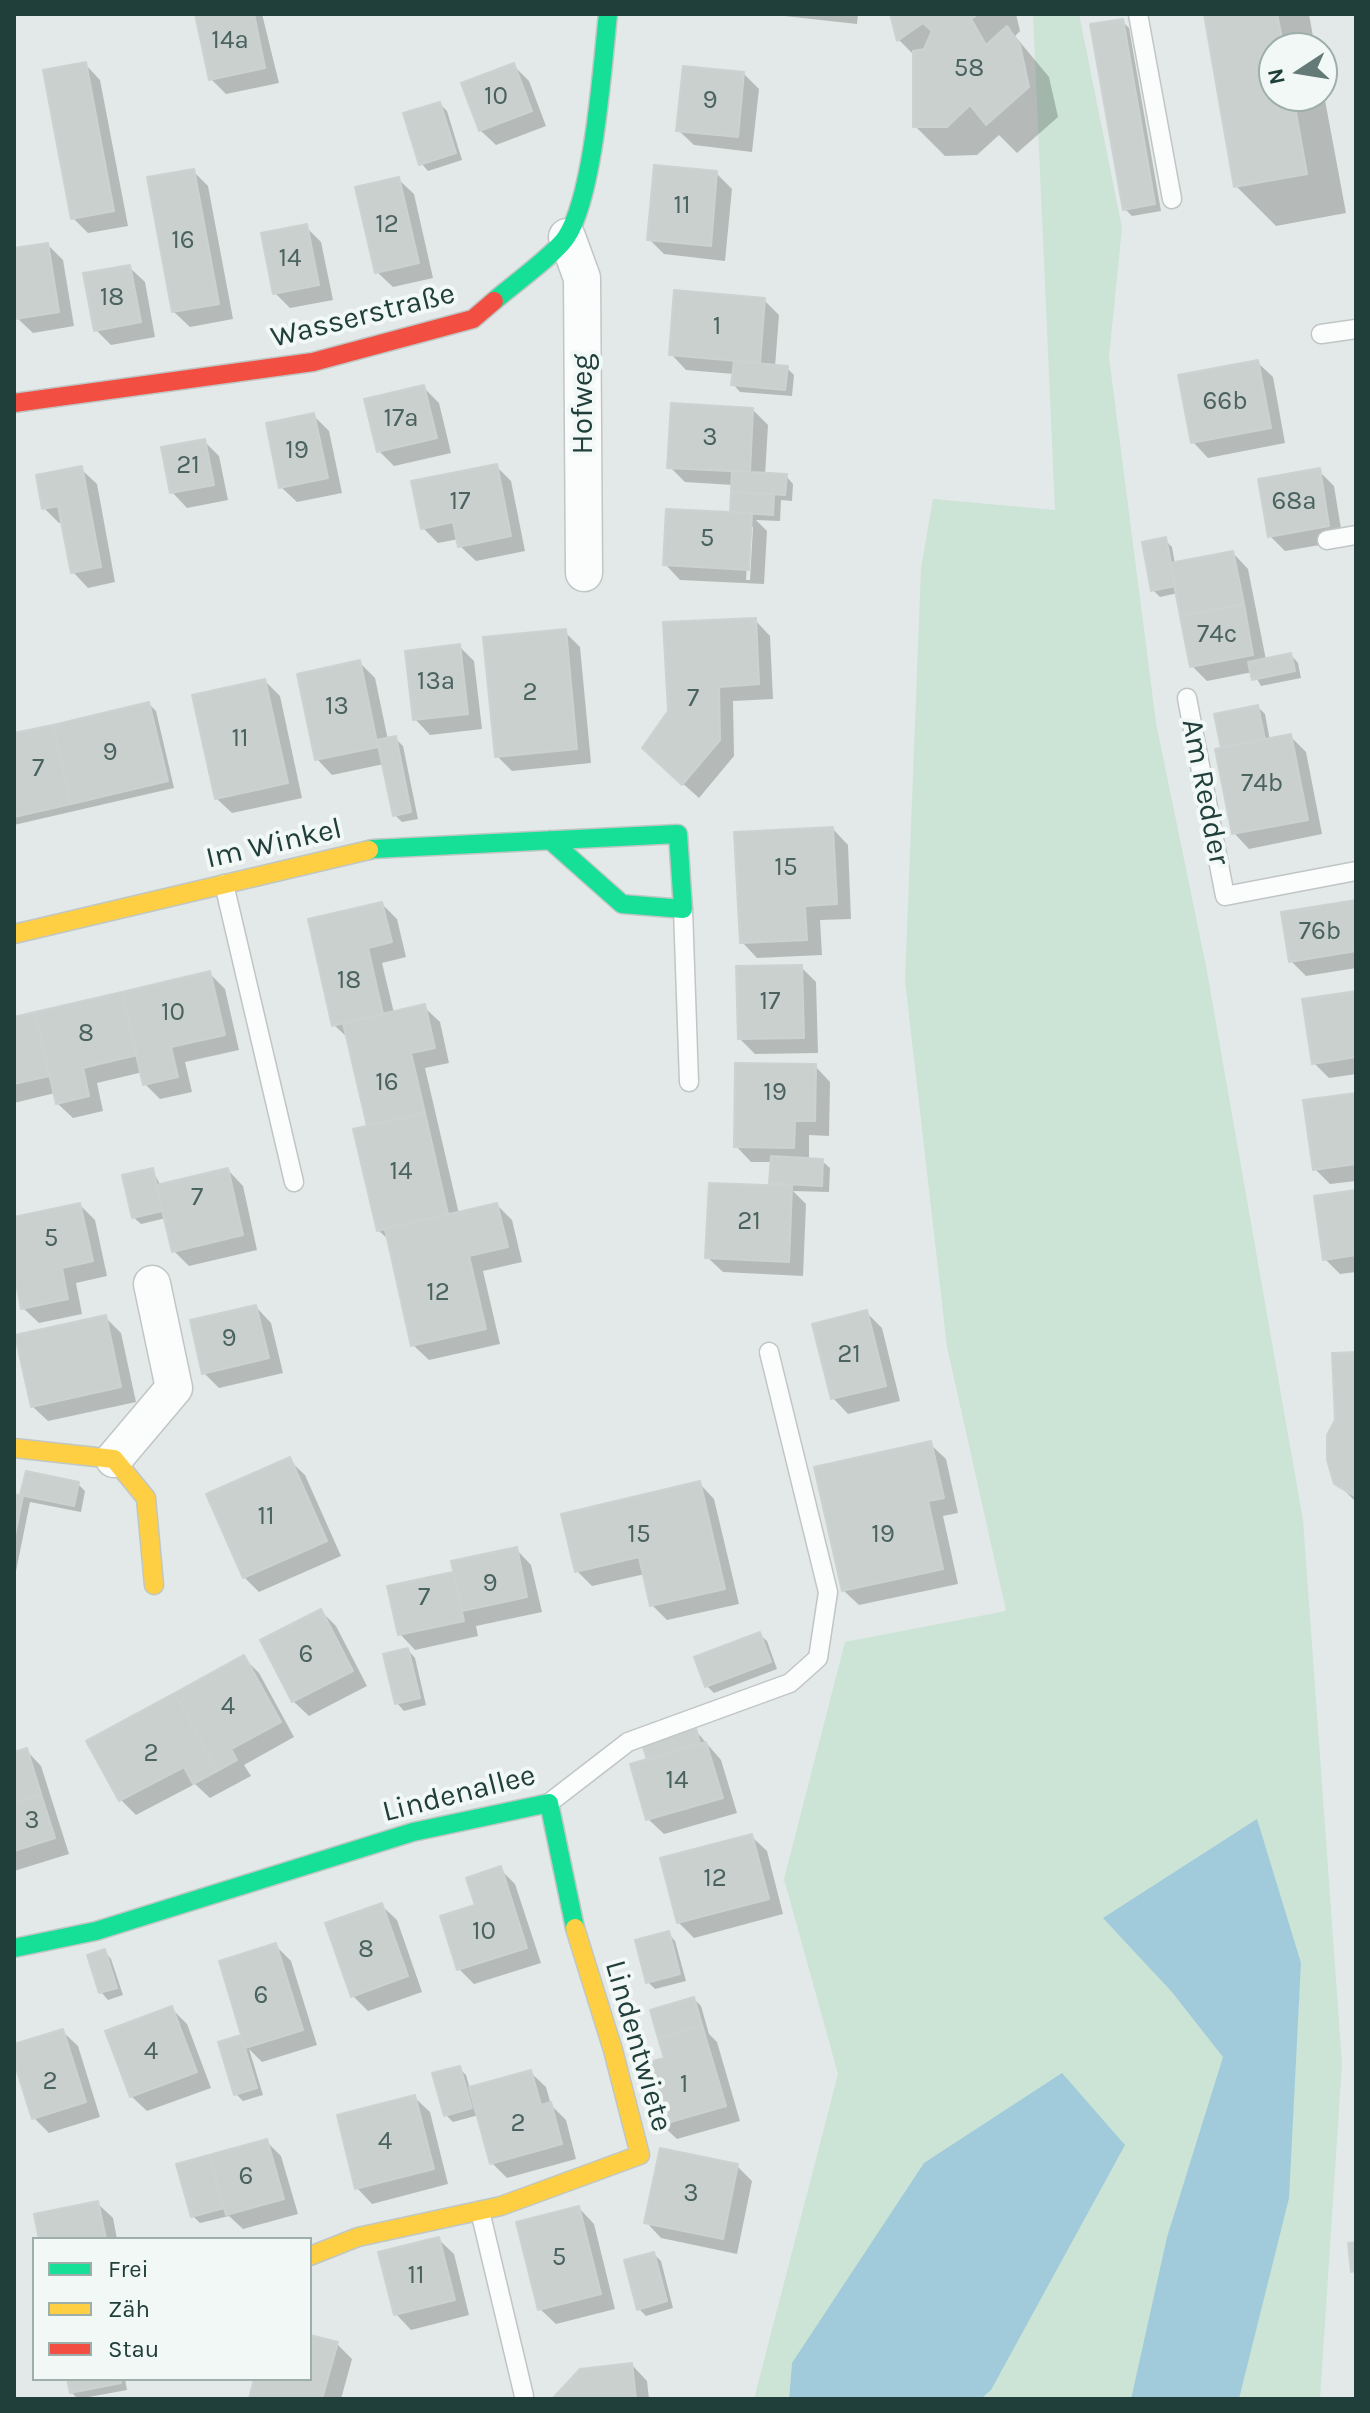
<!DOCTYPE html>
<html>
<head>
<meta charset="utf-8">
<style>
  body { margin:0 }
  #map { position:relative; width:1370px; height:2413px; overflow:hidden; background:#e3e9e8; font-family:Karla,sans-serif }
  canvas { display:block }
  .frame { position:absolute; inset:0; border:16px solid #203e3a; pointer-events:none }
  .legend { position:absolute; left:32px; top:2237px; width:280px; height:144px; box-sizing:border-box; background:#f1f8f6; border:2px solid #9daeab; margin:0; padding:10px 14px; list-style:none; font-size:24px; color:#203e3a }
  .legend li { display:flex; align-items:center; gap:16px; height:40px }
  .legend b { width:40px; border:2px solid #9daeab }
  .north { position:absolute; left:1258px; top:32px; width:80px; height:80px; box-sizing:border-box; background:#f1f8f6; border:2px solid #9daeab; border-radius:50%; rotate:258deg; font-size:22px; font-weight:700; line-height:32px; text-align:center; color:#203e3a }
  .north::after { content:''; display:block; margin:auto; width:28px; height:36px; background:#647a77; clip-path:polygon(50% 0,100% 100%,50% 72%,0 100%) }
</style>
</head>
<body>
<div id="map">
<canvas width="1370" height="2413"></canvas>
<div class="frame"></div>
<ul class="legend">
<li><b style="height:10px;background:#16e098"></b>Frei</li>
<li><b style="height:10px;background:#ffcf43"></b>Zäh</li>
<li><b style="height:10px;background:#f24e42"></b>Stau</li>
</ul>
<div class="north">N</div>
</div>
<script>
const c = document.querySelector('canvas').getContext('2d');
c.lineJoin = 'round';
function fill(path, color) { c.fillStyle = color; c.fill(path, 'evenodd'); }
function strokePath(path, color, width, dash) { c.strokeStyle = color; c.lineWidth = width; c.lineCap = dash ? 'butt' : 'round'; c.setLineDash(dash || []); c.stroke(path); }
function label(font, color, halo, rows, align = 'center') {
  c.font = font + ' Karla,sans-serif'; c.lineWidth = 8; c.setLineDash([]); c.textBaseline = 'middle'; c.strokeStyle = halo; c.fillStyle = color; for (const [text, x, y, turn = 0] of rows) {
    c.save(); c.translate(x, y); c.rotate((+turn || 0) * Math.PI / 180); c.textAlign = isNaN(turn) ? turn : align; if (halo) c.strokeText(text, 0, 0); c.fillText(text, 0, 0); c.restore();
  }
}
const green = new Path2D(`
  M1033,14h46l43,214 -13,129 47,366 50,243 97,554 39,543 -22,336h-81l49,-201 13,-235 -130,28 53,66 -57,180 -36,162h-150l10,-9 -199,-27 -3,36h-35l84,-325 -54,-195 61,-237 161,-31 -59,-264 -42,-366 16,-413 12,-69 122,11z`);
const water = new Path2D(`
  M1257,1819l44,144 -12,235 -50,201h-108l36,-162 56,-180 -52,-66 -68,-73z
  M1062,2073l63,72 -134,245 -10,9h-192l3,-36 132,-200z`);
const shadow = new Path2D(`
  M197,14h65l17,69 -53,11 -15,-15z
  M766,14h92l-1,10z
  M892,14h124l4,17 -5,5 34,41 9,40 -41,36 -18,-18 -22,20 -32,1 -30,-30v-70l-16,-16z
  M1206,14h103l6,34h-41v48h48v-12l24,129 -70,13 -40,-40z
  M1122,21l7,7 32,183 -29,5 -7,-7z
  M85,64l15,16 28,146 -40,7 -15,-15z
  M513,65l16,16 17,45 -50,19 -16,-15z
  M744,74l15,15 -7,63 -58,-7 -16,-15z
  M440,104l7,7 15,49 -34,11 -7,-8z
  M193,171l15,15 25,133 -43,8 -16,-15z
  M716,173l16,16 -7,72 -61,-7 -15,-15z
  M398,179l16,15 19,84 -40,9 -16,-15z
  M306,227l15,15 12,58 -43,8 -15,-15z
  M48,245l15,15 11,66 -41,7 -16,-15 -3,-68z
  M129,267l16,15 10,55 -44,8 -15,-15z
  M764,300l15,15 -4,52 12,1 7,7 -2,21 -52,-4 -7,-8 1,-10 -48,-4 -15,-16z
  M1257,362l16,15 12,66 -77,15 -15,-16z
  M423,387l16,16 12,50 -57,13 -15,-15z
  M752,409l16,16 -3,50 21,1 7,8 -1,17 -11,-1 -1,21 -24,-1 11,11 -3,53 -84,-4 -15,-16 67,-50 1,-29 -48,-3 -15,-15zM749,527h4l-3,53h-4z
  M314,416l15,15 13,62 -45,9 -16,-15z
  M204,441l15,15 9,44 -41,8 -15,-16z
  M496,466l15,15 14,70 -49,10 -16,-15 -1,-7 -21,4 -15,-15z
  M81,469l16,15 18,98 -27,6 -15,-16 -10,-50 -4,1 -15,-15z
  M1319,471l15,15 9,55 -58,10 -15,-15z
  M1165,540l7,7 3,17 58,-11 15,16 18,91 25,-5 7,8 3,15 -40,8 -8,-14 -46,9 -15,-15 -14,-73 -18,4 -7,-7z
  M755,620l15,16 3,63 -40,2 1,55 -35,42 -39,-35z
  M565,632l15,15 11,116 -79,8 -15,-15z
  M459,646l15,15 8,68 -52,6 -15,-16z
  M359,662l16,16 13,62 7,-2 8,8 15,73 -16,3 -7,-7 -11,-51 -52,11 -15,-16z
  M265,681l15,15 22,102 -70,15 -16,-15z
  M149,704l7,7 18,77 -160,37v-90z
  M1258,707l7,7 5,27 21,-4 15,15 16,82 -73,15 -15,-16 -8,-84z
  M833,829l15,16 3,74 -31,1 2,35 -65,3 -15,-16z
  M1356,902v66l-50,8 -15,-15z
  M382,904l15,15 9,38 -24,6 12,50 30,-6 16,15 9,41 -24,5 34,146 38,-9 15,15 10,42 -39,9 17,73 -71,16 -16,-15 -24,-105 -11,-10 -9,-103 -20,-88 -15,-14z
  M801,967l15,15 2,71 -63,1 -15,-15z
  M209,973l16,16 14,61 -54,12 7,30 -32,7 -15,-15 -2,-12 -46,11 6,28 -30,7 -16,-15 -2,-10 -41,10v-84z
  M1356,993v81l-27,4 -15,-15z
  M815,1066l15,16 -1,54 -20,-1v25l13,1 8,7 -1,24 -36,-1 13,13 -3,72 -80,-4 -16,-15 69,-69 -5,-5 2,-21h-22l-15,-16z
  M1356,1095v86l-26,3 -15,-15z
  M152,1170l9,16 67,-16 15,16 14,64 -68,16 -15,-15 -8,-33 -25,6 -8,-7z
  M1356,1192v80l-16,2 -15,-15z
  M80,1205l15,15 12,56 -31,7 6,31 -43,9 -16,-15 -9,-45v-44z
  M256,1307l15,16 12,50 -64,15 -15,-15z
  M867,1313l15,15 18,73 -52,13 -15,-16z
  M106,1318l15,15 15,69 -88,19 -16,-15z
  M1356,1354v148l-20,-20 1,-62z
  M930,1444l16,15 12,54 -15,3 15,68 -99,21 -16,-15z
  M289,1460l16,15 36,81 -82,36 -15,-15z
  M27,1473l51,11 7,7 -4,21 -51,-10 -16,79v-85l8,1z
  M699,1483l15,16 25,105 -72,16 -15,-15 -7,-31 -53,12 -15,-15z
  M516,1549l15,16 11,47 -66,14 2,10 -63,14 -15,-16 -10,-46 66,-15z
  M321,1611l15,15 31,60 -58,30 -16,-15z
  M759,1634l8,7 10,28 -63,24 -7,-7z
  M408,1650l7,8 11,47 -22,6 -7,-8z
  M244,1658l15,15 35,64 -50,28 7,11 -41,22 -15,-14 -59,31 -15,-15 -32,-59z
  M695,1730l26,30 16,53 -73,21 -16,-15 1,-58z
  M26,1750l15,16 28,88 -55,17v-117z
  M751,1836l16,15 16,63 -89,24 -16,-16z
  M500,1869l15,15 26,79 -67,21 -15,-15 18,-63z
  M381,1905l16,15 25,72 -54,19 -15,-15z
  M668,1933l7,8 11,40 -31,8 -7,-7z
  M276,1946l15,15 26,84 -55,17 -13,-13 14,46 -20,6 -7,-7 5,-57 5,6z
  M104,1951l7,8 12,36 -15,5 -7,-8z
  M694,1999l7,7 8,28 8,8 23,79 -63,18 -16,-15 5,-65z
  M172,2009l15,15 24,64 -64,23 -16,-15z
  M62,2031l16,15 22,71 -51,16 -15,-15 -20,-72z
  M459,2068l7,7 4,14 60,-17 16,15 5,18 15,15 10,39 -69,19 -15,-15 -13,-48 -26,7 -7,-7z
  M414,2097l16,15 18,72 -76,20 -15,-16z
  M266,2141l15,15 17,58 -55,15 -14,-13 -29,7 -7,-7 -14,-51z
  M737,2166l15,15 -15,73 -76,-16 -15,-16z
  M97,2203l16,15 4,21h-76z
  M579,2208l15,16 21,85 -59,15 -16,-15z
  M438,2239l16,15 15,61 -58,15 -15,-16z
  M654,2254l7,7 12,47 -27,8 -7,-7z
  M310,2337l27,7 15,15 -11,40h-90l5,-20h54z
  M632,2365l15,16 2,18h-94z
  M69,2379h56l2,11 -49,9 -7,-7z`);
const building = new Path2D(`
  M195,14h59l11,54 -56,12z
  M890,14h88l-7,5 15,26 21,-19 13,19 9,42 -43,38 -16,-20 -23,22h-34v-76l11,-2 8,-18 -9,-8 -26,18z
  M1204,14h73l7,34h-10v48h19l14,78 -73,13z
  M1123,19l32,185 -32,6 -33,-186z
  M86,62l28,149 -43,8 -28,-149z
  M514,63l18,48 -53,20 -18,-48z
  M683,66l61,6 -6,65 -62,-6z
  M440,102l16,51 -37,12 -16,-52z
  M654,165l63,6 -6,75 -64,-6z
  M194,169l25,135 -47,8 -25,-135z
  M399,177l20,86 -44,10 -20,-86z
  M307,224l12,61 -46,9 -12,-61z
  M48,243l11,69 -44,7 -1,-71z
  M130,265l11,57 -47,9 -11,-58z
  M674,290l91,8 -5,65 -91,-8z
  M1258,360l13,68 -80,15 -13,-68z
  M734,361l54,5 -3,24 -54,-5z
  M424,385l13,53 -60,14 -13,-53z
  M671,403l82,5 -3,64 -83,-4z
  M314,413l14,65 -49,10 -13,-65z
  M205,439l9,46 -44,8 -9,-46z
  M497,464l14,72 -53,11 -5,-25 -32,7 -10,-48z
  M82,466l19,101 -30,6 -13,-67 -16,3 -6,-34z
  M1320,468l9,58 -61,11 -10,-58z
  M732,471l55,3 -2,21 -54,-3z
  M731,492l43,2 -1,21 -43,-3z
  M666,509l86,4 -3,57 -86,-5z
  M1166,537l9,49 -24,5 -9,-49z
  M1233,551l11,53 -64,12 -10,-53z
  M1244,604l9,51 -63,12 -10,-51z
  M756,618l3,66 -40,3 1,53 -38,45 -40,-37 26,-37 -5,-89z
  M566,629l11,120 -82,8 -12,-120z
  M460,644l8,70 -55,6 -8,-69z
  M1291,653l4,18 -43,9 -4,-18z
  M360,660l18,87 -63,13 -18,-86z
  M265,679l23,104 -73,16 -23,-104z
  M149,702l19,79 -97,23 -18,-79z
  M1258,705l7,35 -44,8 -7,-34z
  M53,725l18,79 -57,13v-84z
  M1291,734l17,86 -76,14 -17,-85z
  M396,736l15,76 -18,4 -16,-76z
  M833,827l4,77 -32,2 2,34 -67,3 -6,-111z
  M1356,900v51l-67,11 -8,-50z
  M382,902l10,40 -24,6 15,66 -51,12 -24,-107z
  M802,965l2,73 -66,1 -2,-73z
  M210,971l15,64 -54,12 7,30 -35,8 -21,-93z
  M1356,991v66l-44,7 -10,-65z
  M122,992l15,63 -54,13 6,28 -33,8 -21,-92z
  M425,1004l10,44 -24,5 14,60 -58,13 -24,-103z
  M35,1012l14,64 -35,8v-67z
  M735,1063l81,1 -1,57h-20l-1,27 -60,-1z
  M1356,1093v71l-43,6 -10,-70z
  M425,1113l23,101 -71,17 -24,-102z
  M771,1156l52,3 -1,27 -53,-3z
  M153,1168l9,43 -30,7 -10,-43z
  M228,1168l15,67 -71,17 -16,-67z
  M709,1183l83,3 -3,76 -84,-4z
  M1356,1190v65l-33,5 -9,-64z
  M80,1203l13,58 -31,7 6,31 -47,10 -7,-37v-55z
  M497,1203l11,44 -39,9 17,73 -75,17 -26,-117z
  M256,1305l13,53 -67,16 -12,-54z
  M867,1310l19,76 -55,13 -19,-75z
  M106,1315l15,72 -90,20 -16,-72z
  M1356,1352v145l-22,-13 -7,-24v-25l8,-15 -3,-67z
  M931,1441l13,57 -16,3 15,68 -101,22 -28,-124z
  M290,1457l37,84 -84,37 -37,-84z
  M26,1471l53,11 -5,24 -54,-11z
  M700,1481l25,108 -75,17 -11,-49 -64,15 -14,-58z
  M14,1494l9,2 -9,44z
  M517,1547l10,50 -65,14 -11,-50z
  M453,1572l11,49 -66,14 -11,-49z
  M321,1609l32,62 -61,31 -32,-62z
  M760,1632l11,30 -66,25 -11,-30z
  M408,1648l12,50 -25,6 -12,-50z
  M244,1655l37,67 -50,27 6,11 -20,11 -42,-78z
  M175,1693l42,78 -24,13 -9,-17 -65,34 -33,-60z
  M696,1728l4,16 -53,16 -5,-16z
  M706,1742l17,56 -77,22 -16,-56z
  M27,1748l14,46 -27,9v-51z
  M41,1794l14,44 -41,13v-48z
  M752,1834l17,65 -92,24 -17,-65z
  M501,1866l26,82 -70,22 -17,-54 35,-11 -9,-27z
  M382,1903l26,73 -57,21 -26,-74z
  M669,1931l11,43 -34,9 -11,-43z
  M276,1943l27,87 -58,18 -26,-87z
  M105,1949l12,39 -18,5 -12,-38z
  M694,1997l8,28 -44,13 -8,-28z
  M172,2006l25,66 -67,25 -25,-66z
  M702,2025l24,81 -66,19 -18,-61 22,-6 -6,-20z
  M63,2029l23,73 -54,17 -18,-57v-18z
  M241,2035l16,53 -23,7 -16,-53z
  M460,2066l12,42 -28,8 -12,-43z
  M531,2070l10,35 10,-3 11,42 -72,20 -21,-77z
  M415,2095l19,74 -79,20 -18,-74z
  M267,2139l17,60 -58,16 -17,-60z
  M660,2148l78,16 -15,75 -79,-16z
  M209,2155l15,53 -33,9 -15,-53z
  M98,2201l8,38h-67l-5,-25z
  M579,2206l22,88 -63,16 -22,-88z
  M439,2237l16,63 -61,15 -16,-63z
  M1356,2242v29l-5,1 -3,-29z
  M654,2252l13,49 -30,9 -13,-50z
  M310,2335l28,7 -16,57h-73l5,-20h56z
  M632,2363l4,36h-84l28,-30z
  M67,2379h53l1,4 -51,10z`);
const lane = new Path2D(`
  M1138,14l34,185
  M1321,334l35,-5
  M1327,540l29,-5
  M1187,698l38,198 131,-25
  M224,884l70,298
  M683,909l6,173
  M549,1803l79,-61 162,-59 28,-25 10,-66 -59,-240
  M480,2211l44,185`);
const street = new Path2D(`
  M567,237l15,41 2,295
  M114,1459l60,-71 -22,-104`);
const fast = new Path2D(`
  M494,301c17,-15 63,-48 73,-65 27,-43 35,-168 41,-222
  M369,850l4,-1 305,-15 5,75 -61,-5 -72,-64
  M14,1948l82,-17 317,-99 136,-29 26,125`);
const slow = new Path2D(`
  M14,934l355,-84
  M14,1448l100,11 32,39 8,87
  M310,2256l48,-19 143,-31 139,-51 -27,-105 -38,-122`);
const jam = new Path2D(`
  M14,403l299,-41 160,-43 21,-18`);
const numberNames = [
  ["14a",230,41],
  ["58",969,69],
  ["10",496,97],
  ["9",710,101],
  ["11",682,206],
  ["12",387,225],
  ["16",183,241],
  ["14",290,259],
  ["18",112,298],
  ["1",717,327],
  ["66b",1225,402],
  ["17a",401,419],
  ["3",710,438],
  ["19",297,451],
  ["21",188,466],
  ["17",460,502],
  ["68a",1294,502],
  ["5",707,539],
  ["74c",1217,635],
  ["13a",436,682],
  ["2",530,693],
  ["7",693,699],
  ["13",337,707],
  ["11",240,739],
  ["9",110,753],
  ["7",38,769],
  ["74b",1262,784],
  ["15",786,868],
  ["76b",1320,932],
  ["18",349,981],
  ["17",770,1002],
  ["10",173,1013],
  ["8",86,1034],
  ["16",387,1083],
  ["19",775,1093],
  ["14",401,1172],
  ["7",197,1198],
  ["21",749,1222],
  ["5",51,1239],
  ["12",438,1293],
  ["9",229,1339],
  ["21",849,1355],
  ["11",266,1517],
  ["15",639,1535],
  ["19",883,1535],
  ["9",490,1584],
  ["7",424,1598],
  ["6",306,1655],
  ["4",228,1707],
  ["2",151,1754],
  ["14",677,1781],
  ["3",32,1821],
  ["12",715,1879],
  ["10",484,1932],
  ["8",366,1950],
  ["6",261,1996],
  ["4",151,2052],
  ["2",50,2082],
  ["1",684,2085],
  ["2",518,2124],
  ["4",385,2142],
  ["6",246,2177],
  ["3",691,2194],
  ["5",559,2258],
  ["11",416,2276]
];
const streetNames = [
  ["Wasserstraße",363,316,-14],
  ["Hofweg",583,404,-90],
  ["Am Redder",1205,792,79],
  ["Im Winkel",274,844,-13],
  ["Lindenallee",459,1794,-14],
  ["Lindentwiete",638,2046,74]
];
fill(green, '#cbe4d6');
fill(water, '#a1cadb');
fill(shadow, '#0003');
fill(building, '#cad0ce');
strokePath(building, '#cbd2d1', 2);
strokePath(lane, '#c0c6c5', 21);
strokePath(street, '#c0c6c5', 39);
strokePath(fast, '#bfc7c5', 21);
strokePath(slow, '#bfc7c5', 21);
strokePath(jam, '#bfc7c5', 21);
strokePath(lane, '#fbfcfc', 18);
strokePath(street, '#fbfcfc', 36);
strokePath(fast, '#16e098', 18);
strokePath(slow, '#ffcf43', 18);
strokePath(jam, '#f24e42', 18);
label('26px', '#4b6360', null, numberNames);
label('30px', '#203e3a', '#f1f8f6', streetNames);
</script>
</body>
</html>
